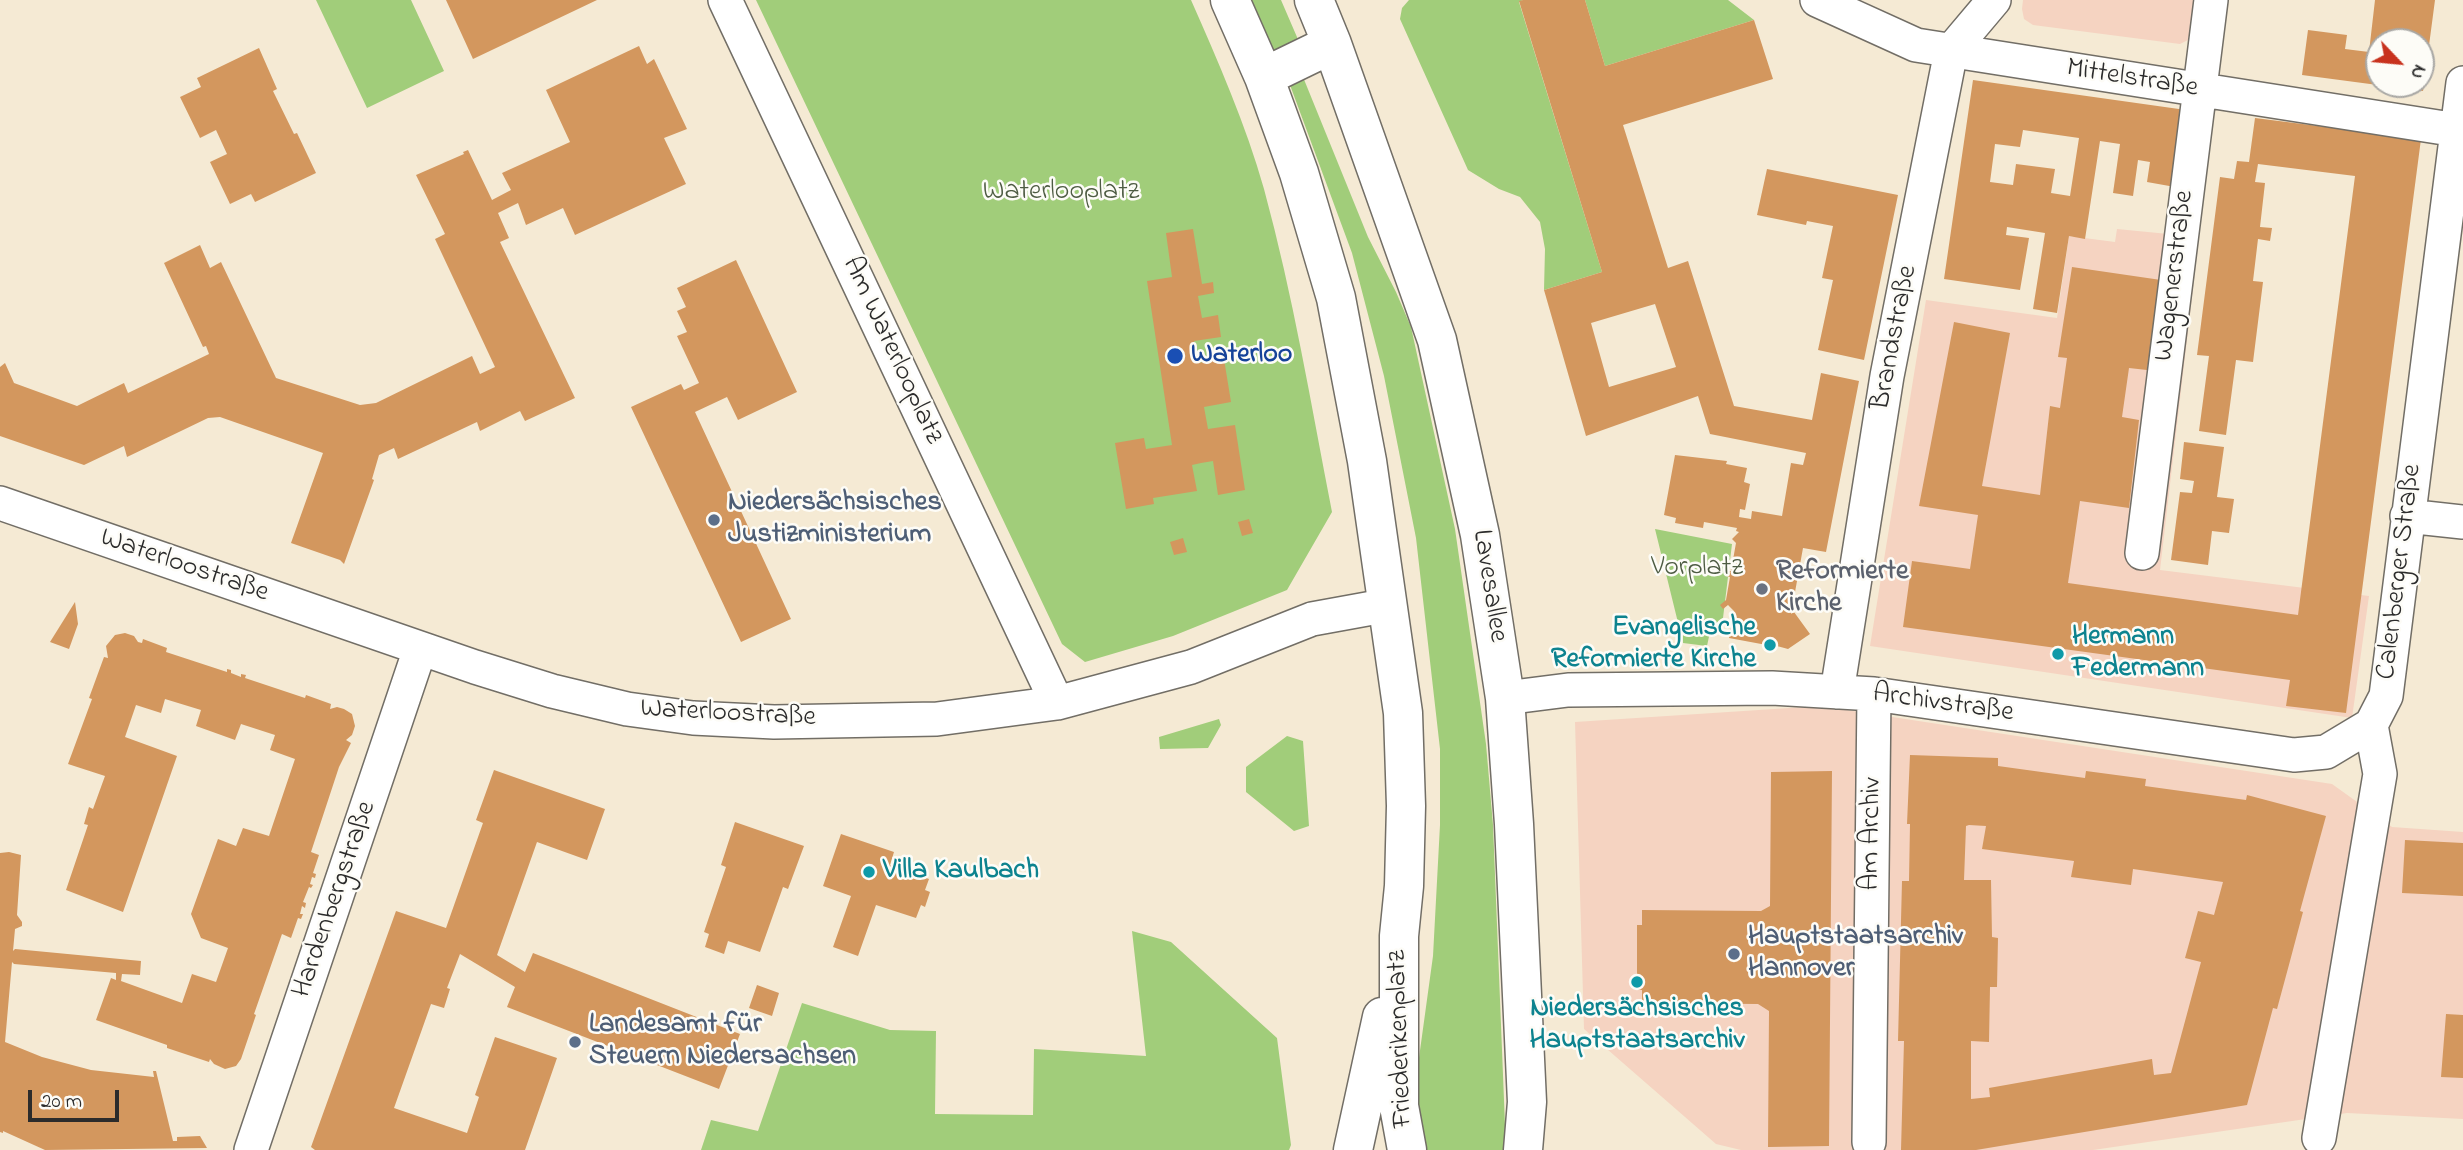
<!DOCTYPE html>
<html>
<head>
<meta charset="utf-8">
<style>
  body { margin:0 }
  #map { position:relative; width:2463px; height:1150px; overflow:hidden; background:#f5ead4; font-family:"Indie Flower",sans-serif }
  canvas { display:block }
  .north { position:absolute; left:2365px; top:28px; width:70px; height:70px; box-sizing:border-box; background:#fdfcf7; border:2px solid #a9a8a5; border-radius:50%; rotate:116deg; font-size:19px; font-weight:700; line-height:28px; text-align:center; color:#2b2b2b }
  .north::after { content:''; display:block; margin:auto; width:24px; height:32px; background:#c8321e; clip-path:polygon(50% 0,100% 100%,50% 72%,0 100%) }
  .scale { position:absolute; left:28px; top:1090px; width:91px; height:32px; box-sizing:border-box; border:4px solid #2b2b2b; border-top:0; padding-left:9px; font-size:21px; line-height:24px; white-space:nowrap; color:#2b2b2b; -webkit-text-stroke:5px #fdfcf7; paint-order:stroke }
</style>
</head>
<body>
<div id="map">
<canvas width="2463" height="1150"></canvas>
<div class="north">N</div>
<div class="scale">20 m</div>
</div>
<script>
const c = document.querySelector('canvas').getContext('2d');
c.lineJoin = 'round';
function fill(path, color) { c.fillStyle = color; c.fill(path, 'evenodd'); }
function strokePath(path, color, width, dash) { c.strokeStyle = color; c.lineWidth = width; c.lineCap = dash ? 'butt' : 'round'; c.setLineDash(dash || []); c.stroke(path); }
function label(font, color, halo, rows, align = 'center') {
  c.font = font + ' "Indie Flower",sans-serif'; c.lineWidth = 5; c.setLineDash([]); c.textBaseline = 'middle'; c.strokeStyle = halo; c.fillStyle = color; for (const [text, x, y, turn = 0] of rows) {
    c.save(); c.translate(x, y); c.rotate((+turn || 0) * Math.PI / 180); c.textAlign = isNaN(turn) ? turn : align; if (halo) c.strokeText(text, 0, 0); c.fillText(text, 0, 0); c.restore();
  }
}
const built = new Path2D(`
  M2023,0h174l-5,38 -12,6 -147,-19 -9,-6 -2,-10z
  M2117,229l82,8 -39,333 209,26 -17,122 -482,-72 56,-346 131,18 12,-82 46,6z
  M1820,706l512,78 60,43 71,5v287l-116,-6 -254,37h-352l-25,-6 -132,-115 -9,-307z`);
const green = new Path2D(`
  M316,0h95l33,71 -77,37z
  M756,0h435c27,61 55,125 73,189 29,106 47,215 68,323l-45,78 -114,46 -88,26 -23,-18z
  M1250,0h31l22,51 -25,13z
  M1409,0h114l-4,2 83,270 -58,18 1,-41 -5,-27 -20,-25 -21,-8 -31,-19 -68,-151 2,-11z
  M1585,0h143l26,20 -149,46z
  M1303,77l65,160 28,55 15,35 44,202 31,215 7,81 13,325h-85l-5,-39 2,-46 15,-109 7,-131v-76l-24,-211 -32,-162 -32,-123 -62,-168z
  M1655,529l77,15 -9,74 -12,9 -4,19 -24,-3z
  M1219,719l2,6 -13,23 -48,1 -1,-12z
  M1287,736l16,5 6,85 -15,5 -48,-39v-25z
  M1132,931l39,11 106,96 14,107 -2,5h-588l10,-30 47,11 44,-128 88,27 46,1 -1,83 98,1 1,-66 112,7z`);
const building = new Path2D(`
  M446,0h151l-124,59z
  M1523,0h62l20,66 149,-46 19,59 -150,46 45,143 20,-7 46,145 78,14 9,-47 38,8 -33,171 -23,-4 -12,66 3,-2 16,22 -22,15 -11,-3 -1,-3 -4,3 -43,-8 5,-27 -6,-6 -5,4 -3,-4 6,-5 4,-23 -4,-1v-5h5l5,-28 -4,-4 7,-7 -3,-1 1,-3 -33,-6 -1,6 -28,-5 1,-5 -12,-3 11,-60 52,6 -1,3 21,4 -3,14 6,2 -5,26 -5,-1 -1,8 12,2 1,-8 30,5 9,-53 12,2 3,-12 -96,-19 -12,-38 -112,40 -42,-146 58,-18 -83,-271zM1655,304l21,63 -67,20 -18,-64z
  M2375,0h60l-12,91 -121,-16 6,-45 39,5 -2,14 24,3zM2379,42h42v42h-42z
  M639,46l8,18 7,-5 33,70 -23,9 22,46 -111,51 -12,-27 -37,17 -8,-22 -20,10 11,25 -9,4 75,156 -50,23 -5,-10 -40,20 -3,-9 -79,37 -4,-11 -15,7 -7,24 2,1 -30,84 -4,-4 -49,-17 32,-90 -103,-36 -12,1 -81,39 -3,-11 -40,19 -84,-29v-69l5,-4 9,20 63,23 47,-23 4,10 81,-39 -3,-8 -3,1 -39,-84 36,-18 10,23 11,-6 55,116 84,27 16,-2 96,-47 8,18 15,-7 -60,-128 10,-5 -29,-59 48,-21 -1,-2 5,-2 24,50 19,-10 -9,-17 68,-31 -24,-52z
  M259,48l18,41 -4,2 21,43 3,-1 19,40 -61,29 -4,-8 -21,10 -20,-42 17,-8 -11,-24 -16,8 -20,-41 21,-10 -4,-9z
  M1973,80l213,30 -11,77 -28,-5 3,-20 -12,-2 -5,36 -20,-3 7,-49 -20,-3 -15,98 -16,-3 -12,77 -24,-4 12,-76 -38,-6 -1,8 23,3 -9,52 -76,-11zM2023,130l56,8 -9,58 -19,-3 4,-24 -39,-5 -3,21 -23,-3 5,-38 25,3z
  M2255,118l166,21 -75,574 -60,-7 4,-26 -387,-53 9,-66 58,8 8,-54 -59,-9 35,-184 56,11 -28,153 58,9 10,-89 10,2 7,-50 -9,-1 14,-90 89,13 -14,90 -18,-2 -7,49 17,3 -10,88 -49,-7 -12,82 230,32 57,-439 -97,-12 -3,18 10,1 -5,44 12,1 -2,13 -12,-2 -5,42 10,1 -10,80 -17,-2 -10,75 -27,-4 10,-75 -12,-1 23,-178 14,2 3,-18 12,1z
  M1767,169l131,26 -34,165 -46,-10 15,-70 -11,-2 11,-52 -26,-5 -1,4 -49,-10z
  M1193,229l9,55 11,-2 1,11 -16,3 4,22 16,-3 3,22 -27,4 3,22 27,-4 7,43 -27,5 4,22 27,-4 10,65 -27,5 -5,-34 -12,2 -9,2 5,26 -44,7 1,6 -28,5 -11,-66 29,-5 2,11 26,-4 -25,-164 25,-4 -6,-44z
  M736,260l61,132 -59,28 -11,-23 -32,15 96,207 -50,23 -110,-235 50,-23 3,6 15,-7 -22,-47 10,-4 -10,-21 9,-4 -9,-19z
  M2184,442l40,5 -7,50 17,2 -5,34 -17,-2 -4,34 -37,-5 9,-68 12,1 2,-12 -14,-2z
  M1249,519l4,14 -11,3 -4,-14z
  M1183,538l4,14 -13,3 -4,-13z
  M75,602l3,22 -9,25 -19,-7z
  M125,633l9,3 4,6 4,1 1,-4 24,9 -1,4 61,20v-3l4,1v3l10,4v-3l5,1 -1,3 60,20 1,-3 25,9 -1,5 7,-2 7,2 8,5 3,12 -3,9 -6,5 5,3 -12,24 -28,85 8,3 -6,18 3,1 -1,4 -3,-1 -2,7 3,1 -2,3 -2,-1 -6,15 3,1 -1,5 -3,-2 -2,8h3l-2,5 -3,-1 -7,20 -9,-4 -28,80 2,1 -15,44 -5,7 -11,3 -11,-5 -4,-5 -1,3 -42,-14v-3l-71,-25 15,-42 5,2v-7l-102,-9 -2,-2 -7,80 37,15 49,13 63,7 -1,-6h3l17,70h4v-4l23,-1 7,12 -162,2 -42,-19v2l-3,-1v-279l9,-1 12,3 -4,60 5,7v4l-7,3 -2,22 2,-2 126,12 -1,14 -18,-1 -1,7 61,22 10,-29 24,8 12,-34 -27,-10 -10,-24 27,-75 18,7 7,-18 26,8 26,-77 -25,-9 5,-15 -34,-11 -6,16 -39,-14 5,-16 -36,-11 -4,14 -25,-8 -11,32 52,19 -54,156 -57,-22 22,-65 -4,-1 5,-17 4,2 12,-33 -37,-12 24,-65 -3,-1 15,-41 4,1 -2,-12 9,-11z
  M1910,755l88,3v8l87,12 1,-7 60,8 -1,7 101,14 1,-5 79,21 -26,95 3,1 -13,49 -13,48 -4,-1 -26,97 -271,45h-75l3,-109h-6l4,-160h7l1,-57h-3zM1969,825l17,1 -4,23 92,12 -3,16 60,8 2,-16 90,13 -9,33 -16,-4 -13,47 16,4 -30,111 -17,2 -2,-16 -163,29 1,9 -19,2v-58l18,1 1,-55h7l1,-49 -6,-1 -1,-57h-27l2,-54z
  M494,770l111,39 -18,51 -50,-18 -40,113 28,17 8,-19 207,81 -21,55 -212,-82 8,-20 -55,-33 -13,34 3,1 -6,19 -13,-4 -37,104 73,25 12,-36 -4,-2 20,-58 62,21 -32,92h-210l-4,-3 85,-236 50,17 37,-105 -7,-3z
  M1832,771l-3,375 -61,1 1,-136 -11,-7 -116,-1v-13h-5v-65h5v-15l119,1 9,-5 1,-134z
  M735,822l69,24 -16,43 -5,-2 -23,65 -32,-11 -4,13 -19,-7 4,-13 -5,-2 22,-65 -5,-2z
  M841,834l53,18 -4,13 39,14 -4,11 5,2 -5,15 -4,-2 -5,13 -40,-13 -18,51 -25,-9 18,-51 -28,-10z
  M2405,840l58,3v53l-61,-3z
  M757,985l22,8 -7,23 -23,-8z
  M2446,1014l17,1v63l-22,-1z`);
const street = new Path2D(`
  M725,0l332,703
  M1817,0l99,45 547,86
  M0,503l475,164 77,24 75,18 66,9 81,4 163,-3 120,-16 134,-36 121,-48 77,-14
  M2407,516l56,6
  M2142,553l69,-553
  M1837,692l50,-316 64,-325 43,-51
  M1505,698l63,-8 204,-2 102,6 420,61 32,-3 45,-27
  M2319,1138l61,-364 -9,-49 15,-29 77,-613
  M1869,1142l5,-448
  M251,1150l169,-501`);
const secondary = new Path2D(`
  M1230,0l34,77 35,96 37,125 31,163 36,252 3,93 -2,80 -5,50v170l8,44
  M1314,0l18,44 105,296 43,195 25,163 9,126 13,278 -4,48
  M1264,77l68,-33
  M1353,1150l29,-133`);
const markers = [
  [1175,356,9,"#1a4fb4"],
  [714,520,7,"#5c6f8a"],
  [1762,589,7,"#6b7280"],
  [1770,645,7,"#0f9aa8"],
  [2058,654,7,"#0f9aa8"],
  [869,872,7,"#0f9aa8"],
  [1734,954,7,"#5c6f8a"],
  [1637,982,7,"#0f9aa8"],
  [575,1042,7,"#5c6f8a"]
];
const streetNames = [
  ["Mittelstraße",2132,80,9],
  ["Wagenerstraße",2176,276,-83],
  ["Brandstraße",1896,338,-79],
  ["Am Waterlooplatz",891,351,65],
  ["Waterloostraße",184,567,19],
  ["Calenberger Straße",2401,572,-83],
  ["Lavesallee",1488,586,81],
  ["Archivstraße",1943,705,8],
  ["Waterloostraße",728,715,3],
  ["Am Archiv",1873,834,-89],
  ["Hardenbergstraße",336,900,-71],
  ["Friederikenplatz",1402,1039,-92]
];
const parkNames = [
  ["Waterlooplatz",1061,193],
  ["Vorplatz",1697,569]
];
const transitNames = [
  ["Waterloo",1191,356]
];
const serviceNames = [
  ["Niedersächsisches",728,504],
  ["Justizministerium",728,536],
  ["Hauptstaatsarchiv",1748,938],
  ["Hannover",1748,970],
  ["Landesamt für",589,1026],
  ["Steuern Niedersachsen",589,1058]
];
const worshipNames = [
  ["Reformierte",1776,573],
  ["Kirche",1776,605]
];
const cultureNames = [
  ["Evangelische",1756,629,"right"],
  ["Reformierte Kirche",1756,661,"right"],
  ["Hermann",2072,638],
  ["Federmann",2072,670],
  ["Villa Kaulbach",883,872],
  ["Niedersächsisches",1637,1010,"center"],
  ["Hauptstaatsarchiv",1637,1042,"center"]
];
fill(built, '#f5d3c1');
fill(green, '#a1cd7a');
fill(building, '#d3975e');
strokePath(street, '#726e66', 36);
strokePath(secondary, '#726e66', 41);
strokePath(street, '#fff', 33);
strokePath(secondary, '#fff', 38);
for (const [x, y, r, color] of markers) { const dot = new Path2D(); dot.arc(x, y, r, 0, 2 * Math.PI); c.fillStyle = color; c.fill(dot); strokePath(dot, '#fdfcf7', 2.5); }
label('28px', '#2b2b2b', '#fdfcf7', streetNames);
label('28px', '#4e5c43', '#fdfcf7', parkNames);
label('bold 28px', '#164399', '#fdfcf7', transitNames, 'left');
label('bold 28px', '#4e5e75', '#fdfcf7', serviceNames, 'left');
label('bold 28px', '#5b616d', '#fdfcf7', worshipNames, 'left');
label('bold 28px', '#0d838f', '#fdfcf7', cultureNames, 'left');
</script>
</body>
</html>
